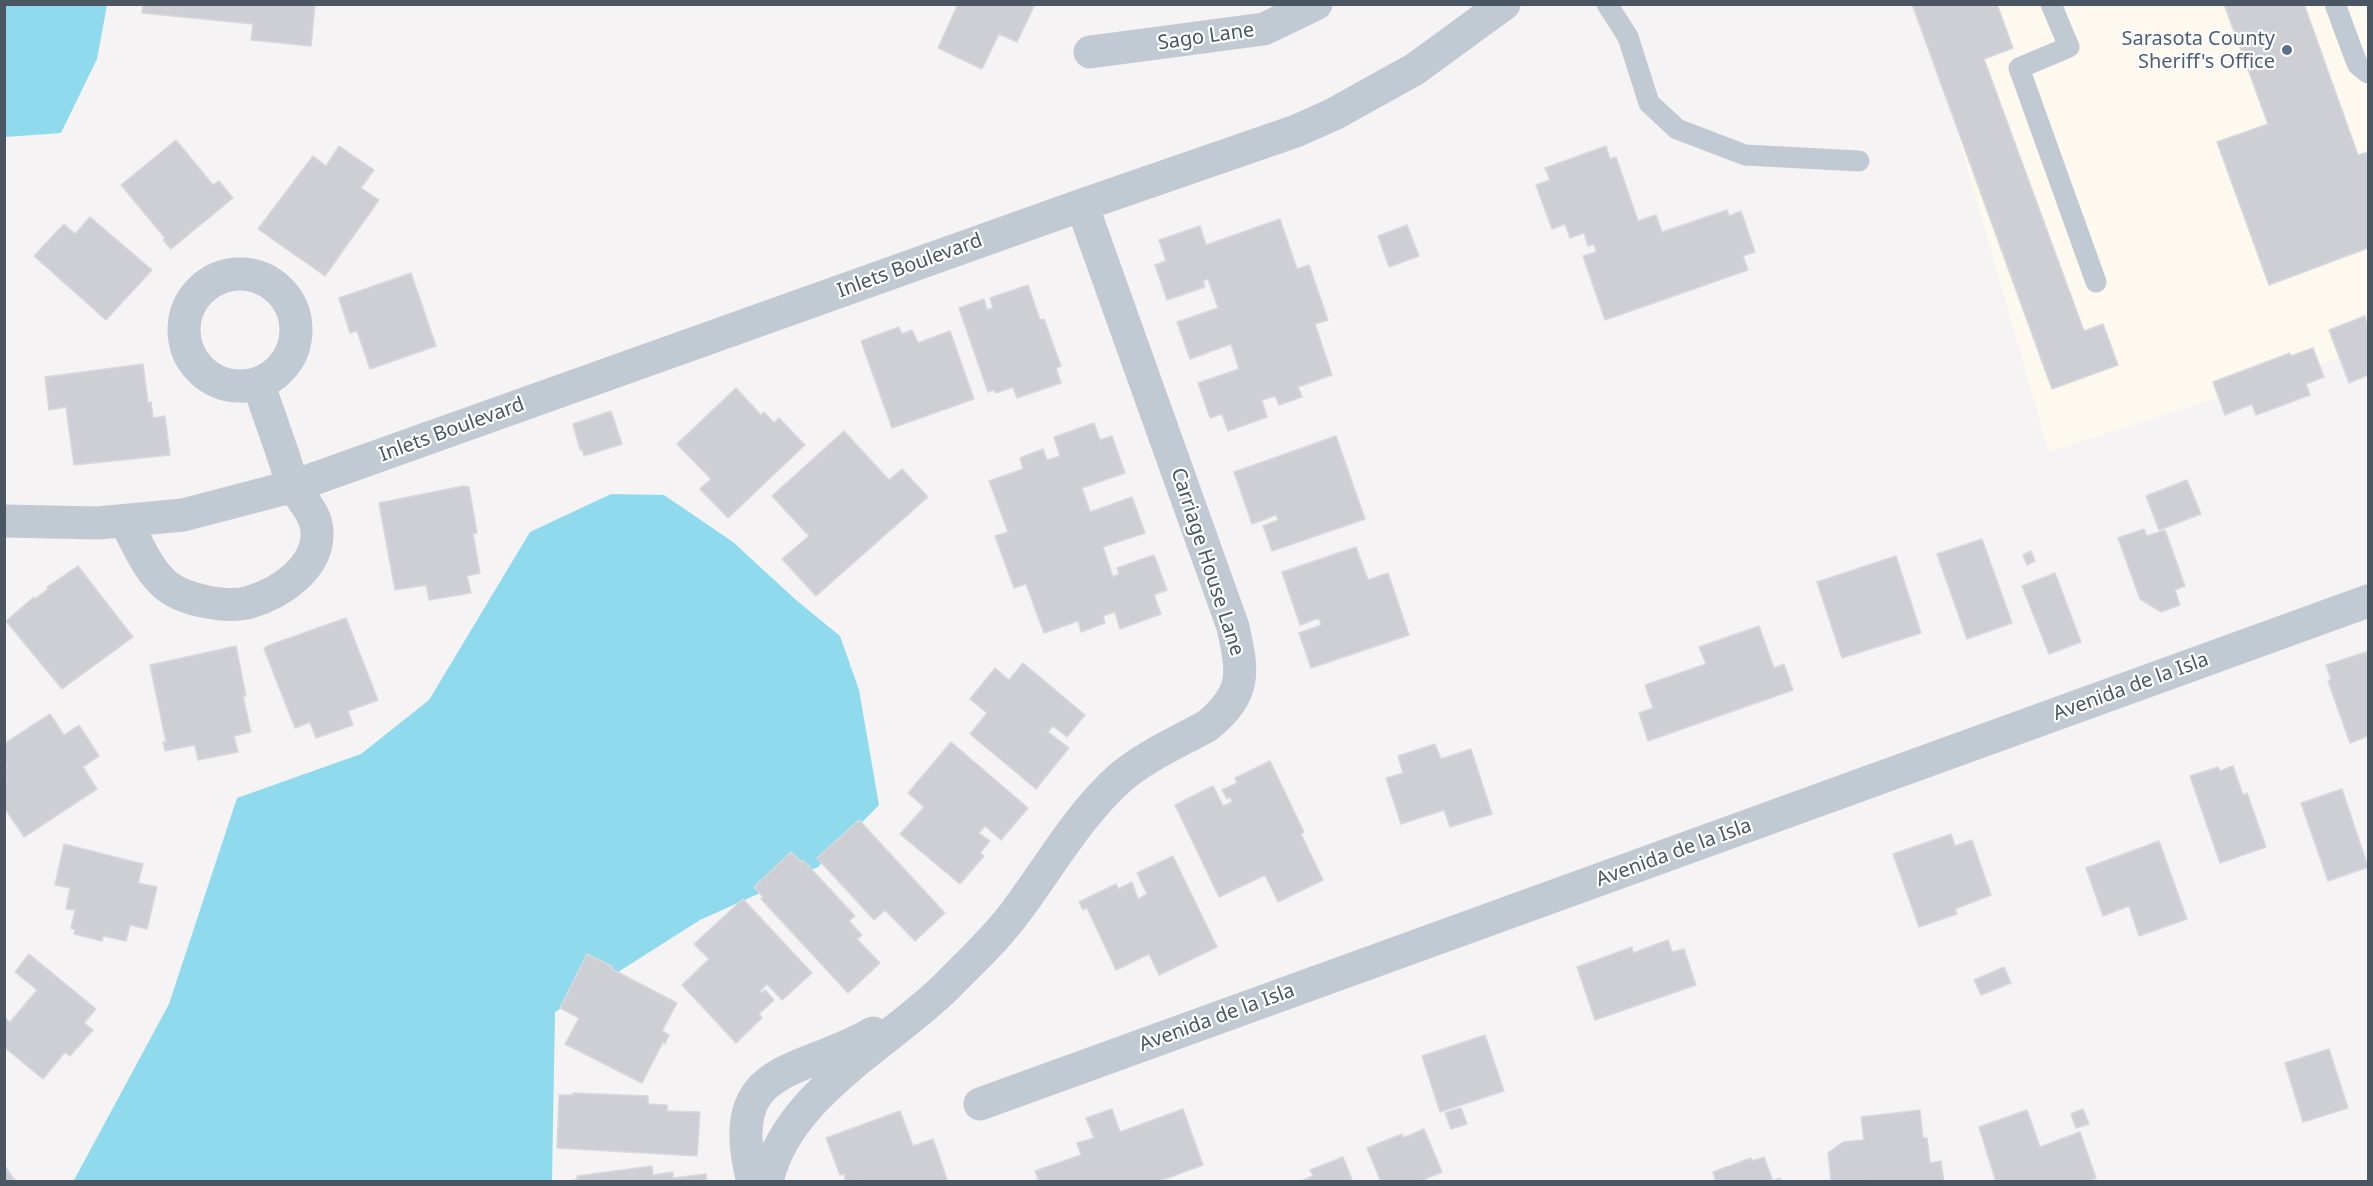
<!DOCTYPE html>
<html>
<head>
<meta charset="utf-8">
<style>
  body { margin:0 }
  #map { position:relative; width:2373px; height:1186px; overflow:hidden; background:#f5f3f3; font-family:"Noto Sans",sans-serif }
  canvas { display:block }
  .frame { position:absolute; inset:0; border:6px solid #4a5661; pointer-events:none }
</style>
</head>
<body>
<div id="map">
<canvas width="2373" height="1186"></canvas>
<div class="frame"></div>
</div>
<script>
const c = document.querySelector('canvas').getContext('2d');
c.lineJoin = 'round';
function fill(path, color) { c.fillStyle = color; c.fill(path, 'evenodd'); }
function strokePath(path, color, width, dash) { c.strokeStyle = color; c.lineWidth = width; c.lineCap = dash ? 'butt' : 'round'; c.setLineDash(dash || []); c.stroke(path); }
function label(font, color, halo, rows, align = 'center') {
  c.font = font + ' "Noto Sans",sans-serif'; c.lineWidth = 4.5; c.setLineDash([]); c.textBaseline = 'middle'; c.strokeStyle = halo; c.fillStyle = color; for (const [text, x, y, turn = 0] of rows) {
    c.save(); c.translate(x, y); c.rotate((+turn || 0) * Math.PI / 180); c.textAlign = isNaN(turn) ? turn : align; if (halo) c.strokeText(text, 0, 0); c.fillText(text, 0, 0); c.restore();
  }
}
const commercial = new Path2D(`
  M1920,5h448v344l-319,103z`);
const water = new Path2D(`
  M5,4l102,1 -10,54 -36,74 -56,4z
  M611,494l53,1 69,47 63,58 44,36 19,54 20,115 -61,62 -118,53 -145,92 -3,169 -479,1 96,-178 68,-206 124,-44 68,-54 101,-168z`);
const building = new Path2D(`
  M143,4h172l-4,42 -60,-6 2,-16 -111,-11z
  M958,4h77l-18,38 -18,-8 -17,35 -44,-21z
  M1912,4h85l16,44 -29,11 100,272 19,-7 15,41 -66,24z
  M2224,4h80l54,151 10,-3v96l-99,37 -52,-143 51,-18z
  M176,140l37,45 6,-4 14,17 -62,51 -8,-9 2,-2 -44,-53z
  M339,146l35,24 -13,18 18,12 -54,76 -67,-47 55,-73 13,10z
  M1606,146l4,13 6,-2 22,64 18,-6 6,17 65,-22 2,6 12,-5 14,41 -12,4 5,14 -143,50 -22,-64 13,-4 -2,-8 -6,2 -4,-13 -14,5 -5,-14 -13,5 -16,-44 14,-5 -5,-12z
  M90,217l62,53 -46,50 -72,-64 30,-32 11,10z
  M1280,219l17,50 12,-4 19,55 -13,4 17,51 -34,12 4,10 -23,8 -4,-9 -13,4 5,17 -39,14 -6,-17 -12,4 -12,-35 41,-14 -8,-25 -41,15 -13,-37 41,-14 -10,-29 -5,2 2,6 -38,13 -12,-35 11,-4 -7,-21 41,-14 6,19z
  M1407,225l12,31 -30,11 -11,-31z
  M411,273l25,73 -66,23 -13,-38 -7,2 -11,-35z
  M1028,285l12,35 4,-1 17,47 -5,2 5,15 -44,15 -4,-11 -17,6 -2,-3 -6,2 -29,-84 25,-9 3,11 6,-2 -3,-10z
  M2365,316l3,11v48l-19,8 -20,-53z
  M899,327l3,7 10,-4 6,13 32,-12 24,68 -82,29 -31,-87z
  M2313,348l11,29 -18,7 4,11 -54,20 -4,-11 -27,11 -12,-33 77,-29 1,3z
  M143,364l5,39 3,-1 2,16 12,-2 5,39 -96,10 -8,-58 -17,3 -4,-33z
  M736,388l25,27 3,-3 10,11 5,-5 26,27 -77,73 -28,-29 11,-10 -34,-35z
  M611,411l11,33 -38,12 -2,-7 -2,1 -7,-26z
  M1094,423l6,17 12,-4 13,37 -43,15 8,24 42,-15 13,36 -42,14 10,30 6,-3 -2,-6 37,-13 13,35 -13,5 7,19 -41,15 -5,-17 -12,4 2,7 -24,9 -3,-11 -34,12 -18,-49 -12,4 -19,-52 13,-4 -19,-51 34,-12 -3,-11 23,-9 4,11 13,-4 -6,-19z
  M844,431l45,49 13,-11 26,28 -112,99 -34,-37 27,-23 -37,-40z
  M1336,436l29,83 -93,32 -9,-25 15,-6 -2,-5 -24,9 -18,-52z
  M2187,480l14,34 -42,16 -13,-34z
  M463,486l6,1 8,46 -4,1 7,39 -13,3 4,17 -42,7 -3,-15 -31,5 -16,-87z
  M2144,529l3,7 18,-6 20,56 -10,4 5,15 -19,7 -21,-13 -22,-61z
  M1982,539l30,84 -45,16 -30,-85z
  M1356,547l12,33 20,-7 21,62 -98,33 -12,-35 22,-8 -2,-7 -19,7 -18,-53z
  M2031,551l4,10 -8,4 -4,-10z
  M1896,556l25,77 -79,25 -25,-76z
  M78,566l55,71 -71,52 -56,-68 28,-24 1,2 13,-10 -1,-2z
  M2055,573l26,69 -32,12 -27,-68z
  M346,618l32,82 -30,11 5,14 -37,13 -6,-16 -15,6 -31,-79 3,-3z
  M1759,626l15,42 10,-4 9,26 -145,51 -9,-28 14,-5 -8,-23 61,-21 -7,-17z
  M236,646l10,50h-3l8,36 -17,4 4,16 -40,8 -3,-15 -30,6 -2,-9h3l-16,-77z
  M2366,652l2,7v77l-18,7 -22,-62 3,-2 -5,-14z
  M1023,663l62,52 -18,22 -14,-11 -5,6 21,16 -33,41 -66,-55 17,-21 -17,-14 25,-31 14,12z
  M50,714l14,21 15,-10 20,31 -16,11 14,22 -73,48 -20,-30v-26l3,-1 -3,-11 3,-2 -3,-4v-19z
  M951,742l77,66 -27,32 -16,-14 -6,7 11,8 -10,12 4,3 -24,28 -60,-50 24,-27 -16,-14z
  M1435,744l6,15 30,-10 21,65 -42,13 -6,-17 -43,14 -15,-46 17,-5 -5,-17z
  M1270,761l34,71 -3,2 22,46 -45,22 -13,-27 -46,22 -44,-92 38,-19 10,20 9,-4 -2,-5 -3,2 -5,-9 15,-7 -2,-5z
  M2233,766l10,29 4,-2 19,54 -46,16 -30,-87 28,-9 2,4z
  M2342,789l26,78 -40,14 -27,-78z
  M859,820l86,93 -30,28 -30,-31 -11,10 -57,-62z
  M1951,834l4,12 17,-6 19,55 -36,14 2,5 -38,13 -26,-73z
  M2159,841l28,78 -48,17 -10,-30 -26,10 -17,-48z
  M64,844l79,20 -5,19 19,4 -10,42 -17,-4 -4,16 -23,-5 -1,5 -28,-7 1,-4 -4,-2 4,-18 -9,-1 4,-21 -15,-3z
  M791,852l10,10 2,-2 52,56 -6,5 13,14 -5,4 23,24 -32,30 -87,-94 2,-2 -9,-10z
  M1173,856l44,91 -58,28 -10,-21 -33,16 -29,-62 -4,2 -4,-8 37,-18 2,5 14,-7 6,17 9,-5 -10,-21z
  M743,899l69,74 -30,27 -15,-16 -7,7 2,2 3,-3 9,10 -15,14 3,4 -26,25 -54,-58 27,-26 -15,-15z
  M1668,940l4,12 12,-3 12,36 -101,35 -18,-53 55,-20 1,6z
  M29,954l67,55 -12,14 9,7 -23,26 -5,-4 -22,27 -39,-32v-30l6,5 27,-32 -22,-18z
  M587,954l26,13 -1,2 65,34 -15,28 7,4 -4,9 -2,-2 -21,41 -77,-39 14,-26 -19,-10z
  M2004,967l7,16 -30,12 -7,-15z
  M1485,1035l19,56 -64,21 -18,-56z
  M2329,1049l19,59 -45,14 -18,-59z
  M573,1093l75,3v8l19,1v6l33,1 -3,44 -140,-8 2,-53h14z
  M1461,1108l6,16 -16,5 -6,-16z
  M1112,1109l8,23 63,-23 20,56 -46,17h-118l-4,-11 46,-16 -4,-12 17,-5 -8,-20z
  M2083,1109l6,15 -13,4 -5,-14z
  M1920,1110l3,28h4l3,25 11,-2 3,21 -113,-2 -3,-27 15,-11 21,-2 -3,-23z
  M2027,1110l13,37 40,-15 16,46 -9,4h-91l-17,-55z
  M900,1111l13,35 20,-7 15,43h-84l-1,-2 -17,2 -2,-8 -4,1 -14,-37z
  M1424,1129l18,43 -24,10h-37l-14,-34 35,-14 1,4z
  M1343,1157l10,25h-55l15,-6 -3,-6z
  M1764,1157l9,24 7,-3 1,4h-65l-3,-10 38,-14 1,3z
  M4,1165l12,17h-12z
  M652,1166l1,9 20,-3v6l33,-4 1,8h-142l13,-3 -1,-3z`);
const lane = new Path2D(`
  M1607,4l21,33 21,66 28,26 68,26 114,6
  M2051,4l18,43 -50,21 77,214
  M2335,4l20,54 3,7 10,8`);
const street = new Path2D(`
  M1090,52l174,-23 52,-25
  M184 330a56 56 0 1 1 112 0a56 56 0 1 1-112 0Z
  M4,521l94,2 85,-8 111,-29 788,-281 214,-74 38,-17 81,-45 89,-65
  M125,521c12,21 22,49 42,65 18,14 60,23 83,16 31,-9 69,-35 67,-71 -1,-18 -15,-30 -23,-45 -5,-10 -8,-23 -12,-34 -8,-23 -16,-46 -24,-69
  M980,1104l1388,-503
  M753,1182c-31,-120 44,-105 120,-149
  M767,1182c18,-86 121,-138 179,-195 24,-25 51,-49 71,-77 33,-44 62,-96 104,-133 23,-20 59,-36 86,-51 40,-33 36,-53 26,-99l-151,-422`);
const markers = [
  [2287,50,6,"#5c6f8a"]
];
const streetNames = [
  ["Sago Lane",1206,37,-8],
  ["Inlets Boulevard",910,266,-20],
  ["Inlets Boulevard",452,430,-20],
  ["Carriage House Lane",1207,562,72],
  ["Avenida de la Isla",2131,687,-20],
  ["Avenida de la Isla",1674,853,-20],
  ["Avenida de la Isla",1217,1018,-20]
];
const serviceNames = [
  ["Sarasota County",2275,39],
  ["Sheriff's Office",2275,62]
];
fill(commercial, '#fdf9ef');
fill(water, '#90daee');
fill(building, '#cdcfd5');
strokePath(building, '#d7d9de', 1.5);
strokePath(lane, '#c1cad2', 21);
strokePath(street, '#c1cad2', 33);
for (const [x, y, r, color] of markers) { const dot = new Path2D(); dot.arc(x, y, r, 0, 2 * Math.PI); c.fillStyle = color; c.fill(dot); strokePath(dot, '#fff', 2); }
label('20px', '#4a5661', '#fff', streetNames);
label('20px', '#4e5e75', '#fff', serviceNames, 'right');
</script>
</body>
</html>
